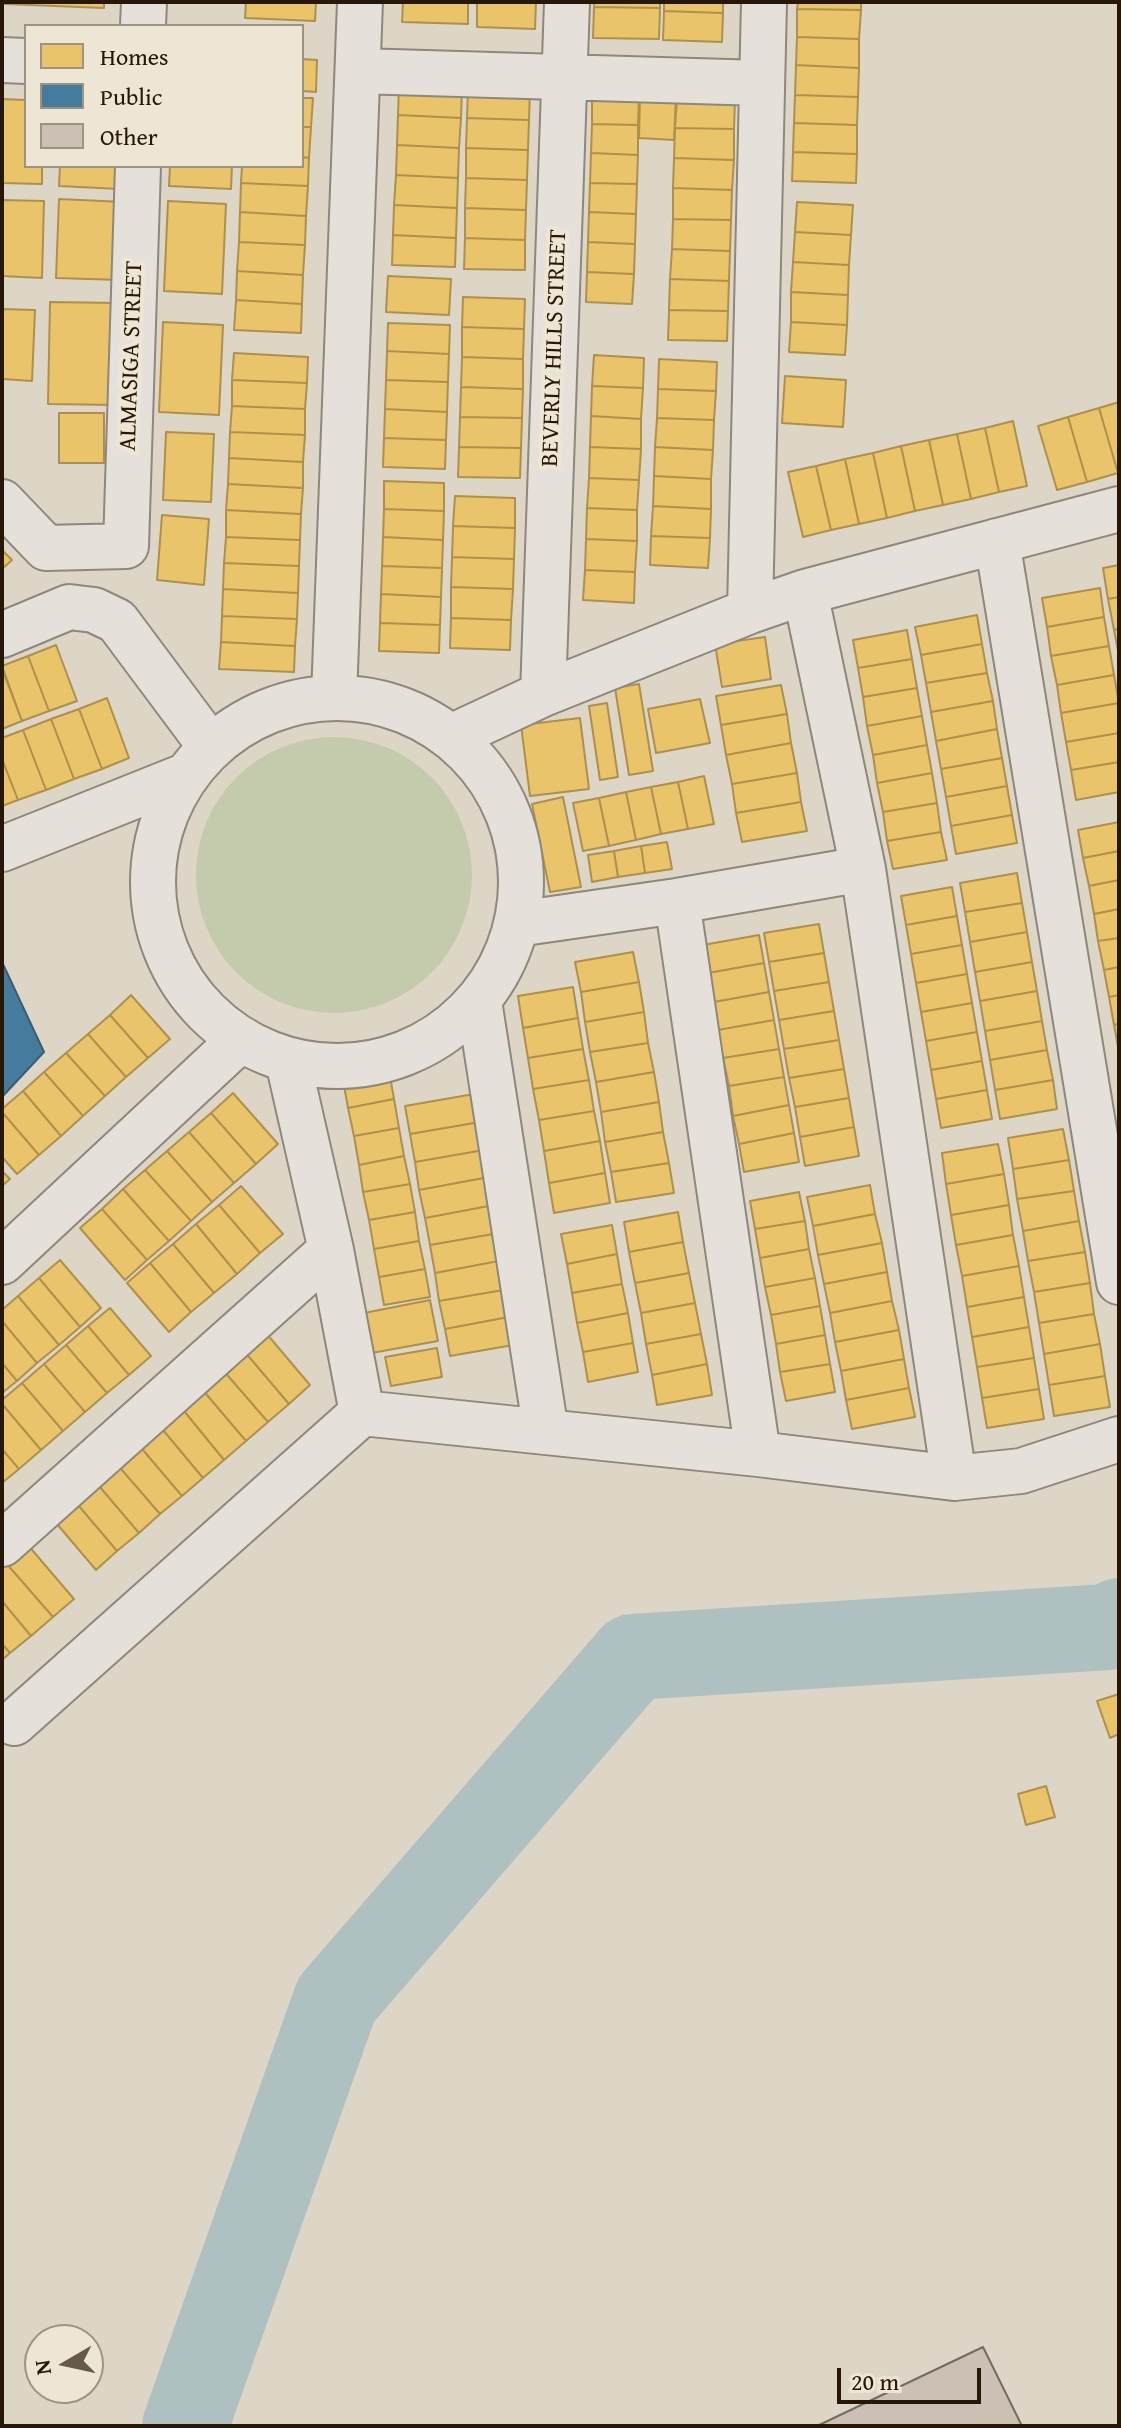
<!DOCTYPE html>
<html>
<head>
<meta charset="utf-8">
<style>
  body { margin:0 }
  #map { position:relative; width:1121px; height:2428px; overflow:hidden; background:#ddd6c7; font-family:"Gentium Book Plus",serif }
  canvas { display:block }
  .frame { position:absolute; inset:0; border:4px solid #261706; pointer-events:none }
  .legend { position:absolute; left:24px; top:24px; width:280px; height:144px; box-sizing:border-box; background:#eee6d5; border:2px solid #9e9382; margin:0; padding:10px 14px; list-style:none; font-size:24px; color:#261706 }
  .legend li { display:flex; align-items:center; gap:16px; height:40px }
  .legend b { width:40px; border:2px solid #9e9382 }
  .north { position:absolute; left:24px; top:2324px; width:80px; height:80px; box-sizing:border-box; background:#eee6d5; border:2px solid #9e9382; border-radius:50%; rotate:261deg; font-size:22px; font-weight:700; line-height:32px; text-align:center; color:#261706 }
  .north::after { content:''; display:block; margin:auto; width:28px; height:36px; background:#665a4a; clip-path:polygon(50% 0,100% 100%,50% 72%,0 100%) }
  .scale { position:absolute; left:837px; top:2368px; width:144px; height:36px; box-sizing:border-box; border:4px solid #261706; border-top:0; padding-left:10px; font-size:24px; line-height:28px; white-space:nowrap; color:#261706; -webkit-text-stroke:6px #eee6d5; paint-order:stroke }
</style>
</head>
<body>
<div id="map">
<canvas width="1121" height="2428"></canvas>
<div class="frame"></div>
<ul class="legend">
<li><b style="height:22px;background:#e9c46a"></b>Homes</li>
<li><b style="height:22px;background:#457b9d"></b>Public</li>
<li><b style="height:22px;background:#ccbfb4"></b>Other</li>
</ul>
<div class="north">N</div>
<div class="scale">20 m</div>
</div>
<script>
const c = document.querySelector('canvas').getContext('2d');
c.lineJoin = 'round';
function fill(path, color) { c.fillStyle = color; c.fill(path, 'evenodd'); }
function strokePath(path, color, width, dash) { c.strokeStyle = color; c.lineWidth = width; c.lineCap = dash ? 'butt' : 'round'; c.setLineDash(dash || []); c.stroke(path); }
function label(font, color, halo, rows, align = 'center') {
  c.font = font + ' "Gentium Book Plus",serif'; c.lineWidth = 8; c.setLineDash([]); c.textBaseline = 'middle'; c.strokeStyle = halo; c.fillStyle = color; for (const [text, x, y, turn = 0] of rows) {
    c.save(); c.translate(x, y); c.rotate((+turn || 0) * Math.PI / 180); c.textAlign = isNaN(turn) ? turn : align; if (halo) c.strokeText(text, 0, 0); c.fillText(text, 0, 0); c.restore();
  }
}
const green = new Path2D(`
  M196 875a138 138 0 1 1 276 0a138 138 0 1 1-276 0Z`);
const homes = new Path2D(`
  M5,2h99v6l-99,-4z
  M246,2h70l-1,19 -70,-3z
  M403,2h65v22l-66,-2z
  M477,2h59l-1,27 -58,-2z
  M594,2h66v6l-66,-1z
  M664,2h59v11l-59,-2z
  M798,2h63v8l-64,-1z
  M594,7l66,1 -1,31 -66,-1z
  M797,9l64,1 -2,29 -62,-2z
  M664,11l59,2 -1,29 -59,-2z
  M797,37l62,2v29l-63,-3z
  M302,59l15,1 -1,32 -14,-1z
  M796,65l63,3 -1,29 -63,-2z
  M399,85l63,3 -1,30 -63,-3z
  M468,88l62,2 -1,30 -62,-2z
  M592,94l47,2 -1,29 -46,-1z
  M795,95l63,2 -1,28 -63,-2z
  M640,96l36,1 -2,43 -35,-2z
  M302,98h11l-2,29h-9z
  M677,98l58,1 -1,30 -59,-1z
  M2,99l24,1v66h16v18l-40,-1z
  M398,115l63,3 -2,30 -62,-3z
  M467,118l62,2 -1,30 -62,-2z
  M794,123l63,2v29l-64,-2z
  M592,124l46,1v30l-47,-2z
  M302,127h9l-2,31 -7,-1z
  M675,128l59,1v31l-60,-2z
  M397,145l62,3 -1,30 -62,-3z
  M466,148l62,2 -1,30 -61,-2z
  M793,152l64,2 -1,29 -64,-2z
  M591,153l47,2 -1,29 -47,-1z
  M302,157l7,1 -1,28 -67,-3 1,-17h60z
  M674,158l60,2 -2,30 -59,-2z
  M60,166h60l-1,23 -60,-3z
  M170,166h62l-1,23 -62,-3z
  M396,175l62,3 -1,30 -63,-3z
  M466,178l61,2 -1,30 -61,-2z
  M241,183l67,3 -2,30 -66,-4z
  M590,183l47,1 -1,30 -47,-2z
  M673,188l59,2 -1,30 -58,-1z
  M59,199l64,3 -2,78 -65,-2z
  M2,200l42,1 -2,77 -40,-2z
  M168,201l58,3 -4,90 -58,-3z
  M797,202l56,3 -2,30 -56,-3z
  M394,205l63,3 -1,30 -63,-3z
  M465,208l61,2 -1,30 -60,-2z
  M240,212l66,4 -1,29 -66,-3z
  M589,212l47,2 -1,30 -47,-2z
  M673,219l58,1 -1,31 -58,-2z
  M795,232l56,3 -2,30 -56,-3z
  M393,235l63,3 -1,29 -63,-2z
  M465,238l60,2v30l-61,-1z
  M239,242l66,3 -2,30 -66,-4z
  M588,242l47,2 -1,30 -47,-2z
  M672,249l58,2 -1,30 -59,-2z
  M793,262l56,3 -1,30 -57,-3z
  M237,271l66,4 -1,29 -66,-4z
  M587,272l47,2 -2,30 -46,-2z
  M388,276l63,3 -2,36 -63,-3z
  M670,279l59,2 -1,30 -59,-1z
  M791,292l57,3 -1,30 -56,-3z
  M463,297l62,2 -1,30 -62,-2z
  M236,300l66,4 -1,29 -67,-3z
  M50,302l67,1 -1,102 -68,-1z
  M2,309l33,1 -3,71 -30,-2z
  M669,310l59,1 -1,30 -59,-1z
  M163,322l60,3 -4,90 -60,-3z
  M791,322l56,3 -2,30 -56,-3z
  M388,323l62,2 -1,29 -62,-3z
  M462,327l62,2 -1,30 -61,-2z
  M387,351l62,3 -1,28 -62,-2z
  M234,353l74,4 -1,26 -75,-3z
  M594,355l50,3 -1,30 -51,-2z
  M462,357l61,2v30l-62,-2z
  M659,359l58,3 -1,29 -58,-2z
  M785,376l61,4 -3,47 -61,-4z
  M232,380l75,3 -2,26 -73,-3z
  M386,380l62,2 -1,30 -62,-3z
  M592,386l51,2 -2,31 -50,-3z
  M461,387l62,2 -1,29 -62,-1z
  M658,389l58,2 -2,29 -57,-2z
  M1119,402v70l-1,1 -19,-65z
  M232,406l73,3v26l-75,-3z
  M1099,408l19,65 -31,9 -19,-65z
  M385,409l62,3 -1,28 -62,-2z
  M59,413h45v50h-45z
  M591,416l50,3v30l-51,-2z
  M460,417l62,1 -1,30 -62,-1z
  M1068,417l19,65 -30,8 -19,-64z
  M657,418l57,2 -1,30 -58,-3z
  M1013,421l14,65 -28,6 -14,-64z
  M985,428l14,64 -28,7 -14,-65z
  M166,432l48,2 -3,68 -48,-2z
  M230,432l75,3 -2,27 -74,-4z
  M957,434l14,65 -28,6 -14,-65z
  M384,438l62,2 -1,29 -62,-2z
  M929,440l14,65 -28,6 -14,-65z
  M901,446l14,65 -28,7 -14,-65z
  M459,447l62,1 -1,30 -62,-1z
  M590,447l51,2 -2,31 -50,-2z
  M655,447l58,3 -2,29 -57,-3z
  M873,453l14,65 -28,6 -14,-65z
  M229,458l74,4v26l-75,-4z
  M845,459l14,65 -28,6 -15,-64z
  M816,466l15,64 -28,7 -15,-65z
  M654,476l57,3v30l-58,-3z
  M589,478l50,2 -2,30 -50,-2z
  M384,481l60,2v28l-60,-2z
  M228,484l75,4 -2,26 -75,-4z
  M455,496l60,2v30l-62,-2z
  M653,506l58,3 -1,29 -59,-2z
  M587,508l50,2v31l-51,-2z
  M384,509l60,2 -1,29 -60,-3z
  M226,510l75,4 -1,26 -74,-3z
  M162,515l47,4 -5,66 -47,-5z
  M453,526l62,2 -1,31 -62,-2z
  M651,536l59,2 -2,30 -58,-3z
  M226,537l74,3 -1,26 -75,-3z
  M383,537l60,3 -1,28 -60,-2z
  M586,539l51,2 -2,31 -50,-2z
  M2,550l10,10 -10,9z
  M452,557l62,2 -1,30 -62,-2z
  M224,563l75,3 -1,27 -75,-4z
  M1119,565v32l-11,2 -5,-31z
  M382,566l60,2 -1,29 -60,-3z
  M585,570l50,2 -1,31 -51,-3z
  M451,587l62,2 -2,31 -60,-2z
  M1100,588l4,29 -57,10 -5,-29z
  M223,589l75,4 -1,26 -75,-3z
  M381,594l60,3 -1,28 -60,-2z
  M1119,597v32l-5,1 -6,-31z
  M977,615l5,29 -61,11 -6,-28z
  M222,616l75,3 -2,27 -74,-4z
  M1104,617l5,29 -58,10 -4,-29z
  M451,618l60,2 -1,30 -60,-2z
  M380,623l60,2 -1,28 -60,-2z
  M1119,629v27l-5,-26z
  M907,630l5,29 -54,9 -5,-28z
  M765,637l6,42 -49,8 -7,-43z
  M221,642l74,4 -1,26 -75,-3z
  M982,644l5,29 -61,10 -5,-28z
  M56,645l21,56 -28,10 -21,-55z
  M1109,646l5,29 -57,10 -6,-29z
  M28,656l21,55 -27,10 -20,-55z
  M912,659l5,29 -54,9 -5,-29z
  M2,669l20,52 -20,8z
  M987,673l6,28 -62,11 -5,-29z
  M1114,675l5,28 -58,10 -4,-28z
  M639,684l14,87 -24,4 -14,-87z
  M781,685l6,29 -66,11 -5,-29z
  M917,688l5,28 -55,10 -4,-29z
  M107,698l22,60 -27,11 -23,-60z
  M700,699l10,44 -54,10 -8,-44z
  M993,701l4,28 -61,12 -5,-29z
  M607,703l11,74 -18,3 -11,-74z
  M1119,703v30l-53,9 -5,-29z
  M79,709l23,60 -28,10 -23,-60z
  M787,714l4,29 -65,12 -5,-30z
  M922,716l5,29 -54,10 -6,-29z
  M580,718l9,71 -59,7 -9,-71z
  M51,719l23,60 -28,11 -23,-60z
  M997,729l5,29 -61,11 -5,-28z
  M23,730l23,60 -28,10 -16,-41v-21z
  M1119,733v29l-48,8 -5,-28z
  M791,743l6,30 -65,11 -6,-29z
  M927,745l5,28 -55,10 -4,-28z
  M1002,758l5,28 -61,11 -5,-28z
  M2,759l16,41 -16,6z
  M1119,762v30l-43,8 -5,-30z
  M797,773l4,29 -65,11 -4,-29z
  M932,773l5,30 -54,9 -6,-29z
  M704,776l10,48 -26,5 -10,-47z
  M678,782l10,47 -27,5 -10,-47z
  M1007,786l5,29 -61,11 -5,-29z
  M651,787l10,47 -25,6 -10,-48z
  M626,792l10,48 -27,6 -10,-48z
  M563,797l18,90 -31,5 -18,-88z
  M599,798l10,48 -26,5 -10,-48z
  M801,802l6,29 -65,11 -6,-29z
  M937,803l4,29 -54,9 -4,-29z
  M1012,815l5,28 -61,11 -5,-28z
  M1119,822v29l-36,7 -5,-28z
  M941,832l6,28 -54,9 -6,-28z
  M667,842l5,27 -27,4 -4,-27z
  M641,846l4,27 -27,4 -4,-26z
  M614,851l4,26 -26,5 -4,-27z
  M1119,851v29l-30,6 -6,-28z
  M1017,873l5,30 -57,9 -5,-29z
  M1119,880v29l-25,5 -5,-28z
  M952,887l5,29 -51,9 -5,-29z
  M1022,903l5,29 -57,10 -5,-30z
  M1119,909v29l-21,3 -4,-27z
  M957,916l5,29 -51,9 -5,-29z
  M819,924l5,29 -55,9 -5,-29z
  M1027,932l5,30 -57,10 -5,-30z
  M759,935l5,28 -56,10 -5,-28z
  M1119,938v29l-15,3 -6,-29z
  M962,945l5,29 -51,9 -5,-29z
  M633,952l6,30 -58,10 -6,-30z
  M824,953l5,29 -55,9 -5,-29z
  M1032,962l5,29 -57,10 -5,-29z
  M764,963l5,29 -55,10 -6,-29z
  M1119,967v28l-10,2 -5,-27z
  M967,974l5,29 -51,9 -5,-29z
  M639,982l5,30 -59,10 -4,-30z
  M829,982l5,29 -55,9 -5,-29z
  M573,987l5,31 -55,10 -5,-32z
  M1037,991l5,30 -57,10 -5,-30z
  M769,992l5,28 -56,10 -4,-28z
  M131,995l39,44 -22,19 -38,-43z
  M1119,995v29l-5,1 -5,-28z
  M972,1003l5,29 -51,9 -5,-29z
  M834,1011l5,29 -55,9 -5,-29z
  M644,1012l4,31 -58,9 -5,-30z
  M110,1015l38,43 -22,19 -38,-43z
  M578,1018l5,31 -55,9 -5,-30z
  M774,1020l5,29 -56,9 -5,-28z
  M1042,1021l5,29 -57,10 -5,-29z
  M1119,1024v28l-5,-27z
  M977,1032l5,29 -51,9 -5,-29z
  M88,1034l38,43 -21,19 -39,-43z
  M839,1040l5,29 -55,9 -5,-29z
  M648,1043l6,29 -58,10 -6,-30z
  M583,1049l6,31 -56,9 -5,-31z
  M779,1049l5,28 -55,9 -6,-28z
  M1047,1050l6,30 -58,10 -5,-30z
  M66,1053l39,43 -22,20 -39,-44z
  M982,1061l5,29 -51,9 -5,-29z
  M844,1069l5,29 -54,9 -6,-29z
  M389,1071l5,28 -46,9 -5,-28z
  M44,1072l39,44 -22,20 -38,-45z
  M654,1072l5,30 -58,10 -5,-30z
  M784,1077l5,28 -56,11 -4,-30z
  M589,1080l5,31 -55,9 -6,-31z
  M1053,1080l4,29 -57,10 -5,-29z
  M987,1090l5,29 -51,9 -5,-29z
  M23,1091l38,45 -22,19 -37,-43v-3z
  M233,1093l45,51 -22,20 -45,-51z
  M474,1094l6,28 -70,12 -5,-28z
  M849,1098l5,29 -54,10 -5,-30z
  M394,1099l5,29 -45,8 -6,-28z
  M659,1102l4,30 -58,10 -4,-30z
  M789,1105l5,28 -55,11 -6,-28z
  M594,1111l6,30 -56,10 -5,-31z
  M2,1112l37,43 -22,19 -15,-17z
  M211,1113l45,51 -22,19 -45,-51z
  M480,1122l4,28 -69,12 -5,-28z
  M854,1127l5,29 -54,10 -5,-29z
  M399,1128l5,28 -45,9 -5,-29z
  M1063,1129l6,31 -56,9 -5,-31z
  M189,1132l45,51 -22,19 -45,-51z
  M663,1132l6,31 -58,9 -6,-30z
  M794,1133l5,29 -55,10 -5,-28z
  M600,1141l5,32 -56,10 -5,-32z
  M998,1144l6,30 -58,10 -4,-31z
  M484,1150l5,27 -70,13 -4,-28z
  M167,1151l45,51 -21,19 -46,-51z
  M404,1156l6,28 -47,8 -4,-27z
  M1069,1160l5,31 -57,8 -4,-30z
  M669,1163l5,30 -58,9 -5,-30z
  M145,1170l46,51 -22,20 -46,-52z
  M2,1171l8,8 -8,7z
  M605,1173l5,30 -56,10 -5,-30z
  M1004,1174l5,31 -58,10 -5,-31z
  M489,1177l5,28 -69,13 -6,-28z
  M410,1184l5,28 -46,8 -6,-28z
  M870,1185l5,29 -62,12 -6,-29z
  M241,1186l42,48 -23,19 -41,-48z
  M123,1189l46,52 -22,19 -45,-51z
  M1074,1191l5,30 -56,10 -6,-32z
  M799,1192l6,29 -50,8 -5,-28z
  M219,1205l41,48 -23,21 -41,-50z
  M494,1205l5,28 -69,12 -5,-27z
  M1009,1205l4,30 -57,10 -5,-30z
  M102,1209l45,51 -22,20 -45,-52z
  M415,1212l4,29 -45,8 -5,-29z
  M678,1212l5,30 -54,10 -5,-30z
  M875,1214l7,29 -64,12 -5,-29z
  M805,1221l4,28 -49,9 -5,-29z
  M1079,1221l6,31 -57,9 -5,-30z
  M196,1224l41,50 -23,19 -41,-49z
  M612,1225l5,29 -50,10 -6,-30z
  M499,1233l5,27 -69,13 -5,-28z
  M1013,1235l6,31 -57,10 -6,-31z
  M419,1241l6,28 -46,8 -5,-28z
  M683,1242l6,31 -54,10 -6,-31z
  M882,1243l5,29 -63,12 -6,-29z
  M173,1244l41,49 -23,19 -41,-49z
  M809,1249l6,29 -50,9 -5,-29z
  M1085,1252l5,31 -56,9 -6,-31z
  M617,1254l5,30 -50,9 -5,-29z
  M60,1260l41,48 -21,19 -41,-49z
  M504,1260l5,29 -70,12 -4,-28z
  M150,1263l41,49 -22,20 -42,-49z
  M1019,1266l5,31 -57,10 -5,-31z
  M425,1269l5,28 -46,8 -5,-28z
  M887,1272l5,29 -62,12 -6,-29z
  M689,1273l6,30 -54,10 -6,-30z
  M39,1278l41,49 -21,18 -41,-49z
  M815,1278l5,28 -49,9 -6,-28z
  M1090,1283l4,31 -55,9 -5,-31z
  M622,1284l6,29 -51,10 -5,-30z
  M509,1289l5,27 -69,13 -6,-28z
  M18,1296l41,49 -22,18 -35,-42v-11z
  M1024,1297l5,30 -57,10 -5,-30z
  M430,1300l8,41 -72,13 -7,-40z
  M892,1301l7,29 -64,12 -5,-29z
  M695,1303l6,31 -55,10 -5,-31z
  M820,1306l5,29 -49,9 -5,-29z
  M110,1308l41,48 -22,19 -41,-49z
  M628,1313l5,30 -50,9 -6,-29z
  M1094,1314l6,30 -56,10 -5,-31z
  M514,1316l5,28 -69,12 -5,-27z
  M2,1321l35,42 -20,18 -15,-18z
  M88,1326l41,49 -22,18 -41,-48z
  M1029,1327l5,31 -57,9 -5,-30z
  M899,1330l5,29 -63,12 -6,-29z
  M266,1333l44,52 -21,19 -45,-53z
  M701,1334l6,30 -55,11 -6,-31z
  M825,1335l5,29 -50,8 -4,-28z
  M633,1343l5,29 -50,10 -5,-30z
  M1100,1344l5,32 -56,9 -5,-31z
  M66,1345l41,48 -22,19 -41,-48z
  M437,1348l5,29 -51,9 -6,-29z
  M244,1351l45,53 -21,18 -46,-53z
  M1034,1358l5,31 -57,9 -5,-31z
  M904,1359l5,29 -63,12 -5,-29z
  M2,1363l15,18 -15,12z
  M44,1364l41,48 -22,19 -41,-48z
  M707,1364l5,31 -55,10 -5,-30z
  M830,1364l5,28 -49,9 -6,-29z
  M222,1369l46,53 -22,19 -45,-53z
  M1105,1376l5,31 -56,9 -5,-31z
  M22,1383l41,48 -22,19 -39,-46v-4z
  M201,1388l45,53 -22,19 -44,-54z
  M909,1388l6,29 -63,12 -6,-29z
  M1039,1389l5,30 -57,9 -5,-30z
  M2,1404l39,46 -22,19 -17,-20z
  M180,1406l44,54 -21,18 -45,-54z
  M158,1424l45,54 -21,18 -45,-53z
  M137,1443l45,53 -22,18 -45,-52z
  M2,1449l17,20 -17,14z
  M115,1462l45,52 -21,19 -45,-53z
  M94,1480l45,53 -22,18 -44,-52z
  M73,1499l44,52 -21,19 -45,-53z
  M27,1544l47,55 -21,18 -47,-54z
  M6,1563l47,54 -22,19 -29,-35v-35z
  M2,1601l29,35 -21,17 -8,-9z
  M2,1644l8,9 -8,7z
  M1119,1694v40l-9,4 -13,-37z
  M1046,1786l9,31 -29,8 -8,-31z`);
const public = new Path2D(`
  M2,962l42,90 -42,45z`);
const river = new Path2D(`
  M185,2426l151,-426 297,-343 475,-30 11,-6`);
const building = new Path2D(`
  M983,2347l39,79h-205z`);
const street = new Path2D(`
  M143,26l1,-24
  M2,60l24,1
  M358,71l404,12
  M2,502l44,46 80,-2 12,-380
  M997,541l122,741
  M805,592l58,277 91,609
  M750,611l14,-609
  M2,635l67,-28 25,3 23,11 94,126
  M543,694l24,-692
  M334,697l26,-695
  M153 882a184 184 0 1 1 368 0a184 184 0 1 1-368 0Z
  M451,737l92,-43 207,-83 55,-19 314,-83
  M2,849l183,-73
  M677,901l81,553
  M517,924l160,-23 186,-32
  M479,1001l67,431
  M288,1061l43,189 31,163 396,41 196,24 67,-7 98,-32
  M2,1262l238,-222
  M2,1544l329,-294
  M14,1723l348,-310`);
const streetNames = [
  ["BEVERLY HILLS STREET",555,348,-88],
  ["ALMASIGA STREET",132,356,-88]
];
fill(green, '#c4caac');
fill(homes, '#e9c46a');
strokePath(homes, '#ae904c', 2);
fill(public, '#457b9d');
strokePath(public, '#3c5d70', 2);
strokePath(river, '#afc0c0', 86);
fill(building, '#ccbfb4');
strokePath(building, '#736c62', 2);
strokePath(street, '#8d877c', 48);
strokePath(street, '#e5e1da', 44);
label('24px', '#261706', '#eee6d5', streetNames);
</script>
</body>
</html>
